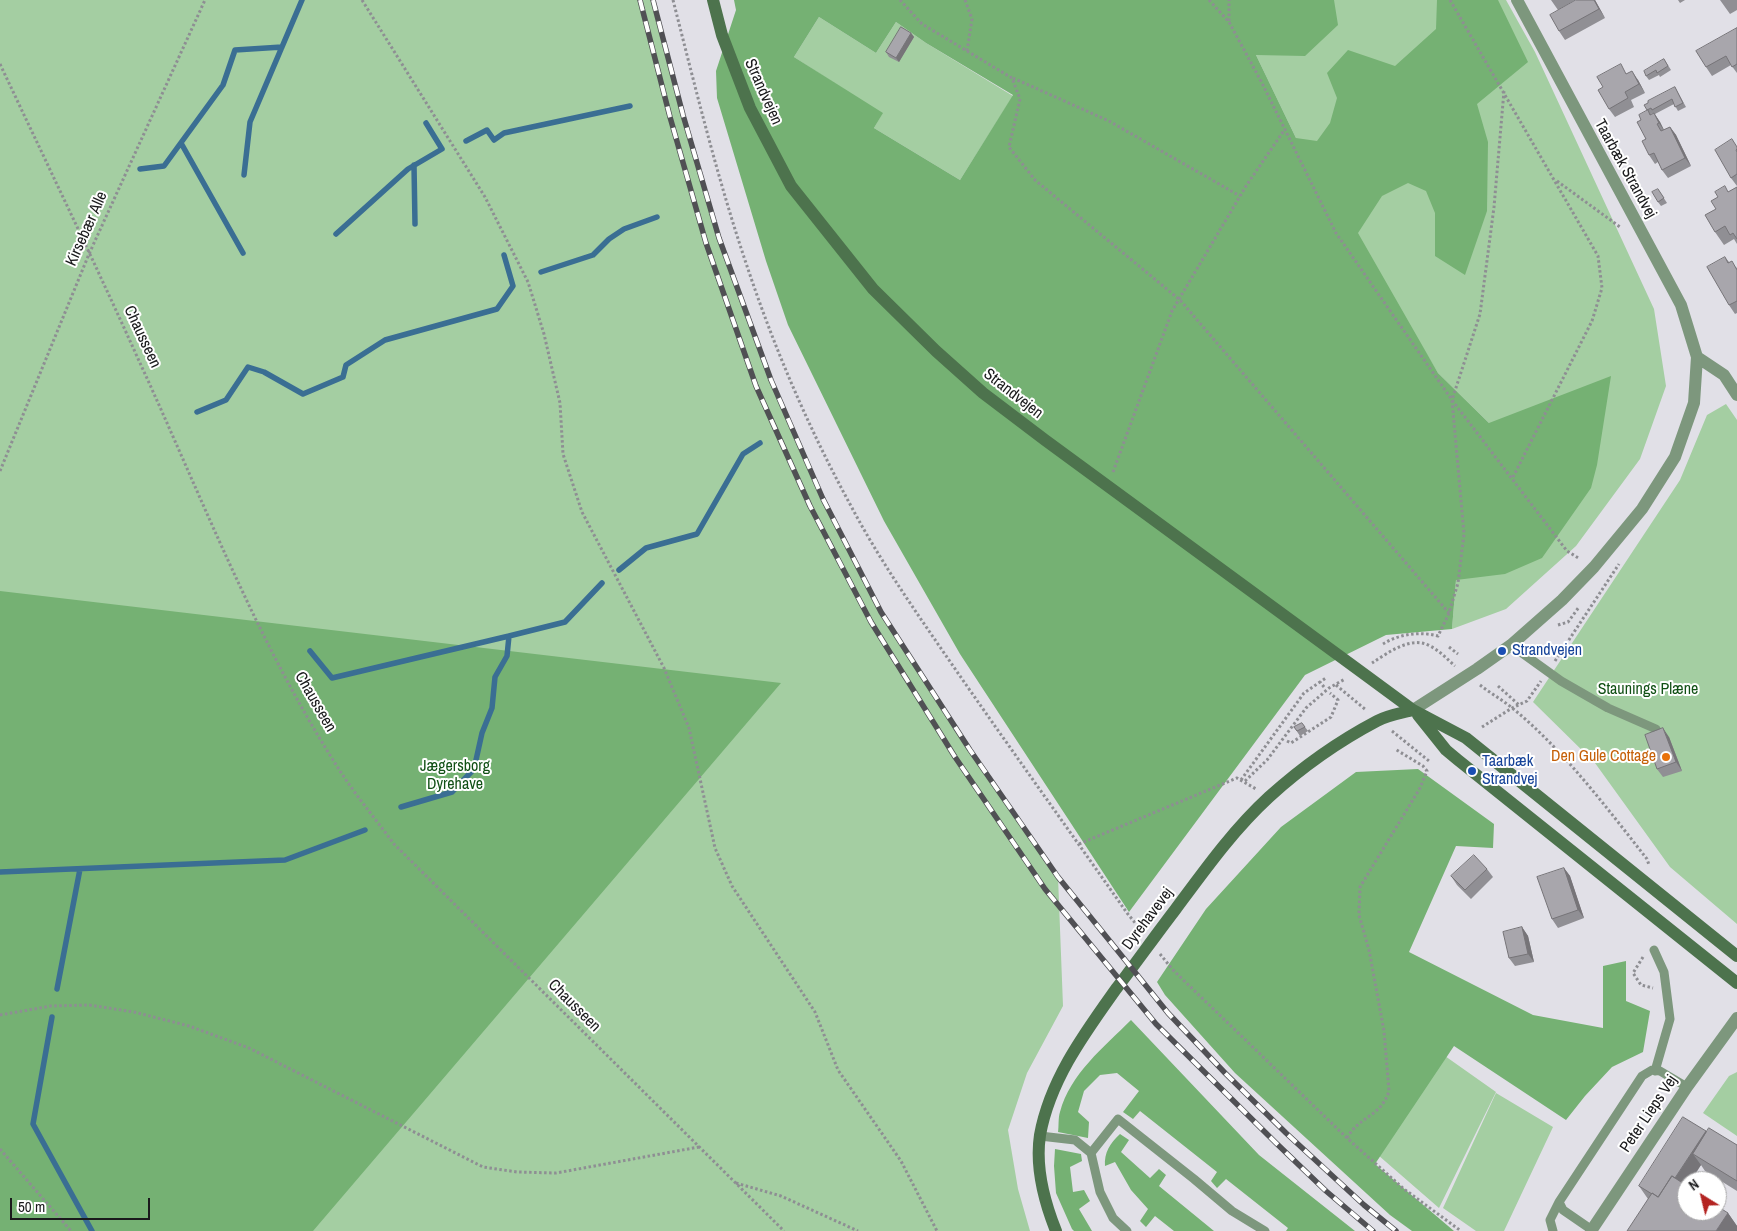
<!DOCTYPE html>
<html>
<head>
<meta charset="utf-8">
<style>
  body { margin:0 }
  #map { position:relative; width:1737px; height:1231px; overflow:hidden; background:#e1e0e7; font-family:"Archivo Narrow",sans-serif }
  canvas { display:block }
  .north { position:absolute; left:1677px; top:1171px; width:50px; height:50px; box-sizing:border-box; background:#fff; border:1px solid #a3a3a4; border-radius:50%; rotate:324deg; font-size:14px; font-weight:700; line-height:20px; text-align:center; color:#1a1a1c }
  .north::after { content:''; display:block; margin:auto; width:18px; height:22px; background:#b42422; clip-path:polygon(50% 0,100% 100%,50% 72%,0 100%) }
  .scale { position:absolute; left:10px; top:1198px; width:140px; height:22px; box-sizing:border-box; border:2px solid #1a1a1c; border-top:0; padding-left:6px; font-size:15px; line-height:18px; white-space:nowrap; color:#1a1a1c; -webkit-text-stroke:4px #fff; paint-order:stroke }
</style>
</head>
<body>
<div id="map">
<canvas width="1737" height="1231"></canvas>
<div class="north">N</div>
<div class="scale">50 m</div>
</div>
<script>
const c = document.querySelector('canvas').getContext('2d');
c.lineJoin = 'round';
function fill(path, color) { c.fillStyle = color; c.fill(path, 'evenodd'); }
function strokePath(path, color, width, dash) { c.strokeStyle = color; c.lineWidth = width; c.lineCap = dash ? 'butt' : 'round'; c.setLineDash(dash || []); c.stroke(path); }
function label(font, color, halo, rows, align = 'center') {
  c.font = font + ' "Archivo Narrow",sans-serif'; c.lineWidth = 4; c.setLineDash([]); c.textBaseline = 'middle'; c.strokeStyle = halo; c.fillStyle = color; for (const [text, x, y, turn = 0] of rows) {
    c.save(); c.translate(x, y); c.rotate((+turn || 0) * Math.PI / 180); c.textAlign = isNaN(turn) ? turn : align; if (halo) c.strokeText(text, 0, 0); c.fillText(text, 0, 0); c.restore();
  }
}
const green = new Path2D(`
  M0,0h653l30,115 36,123 52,142 52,119 58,113 89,138 88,127 5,129 -36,67 -19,57 10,59 12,42h-1030z
  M1187,0h319l29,52 119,257 12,77 -26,73 -64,87 -70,63 -54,20 4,-49 33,-157 -51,-50 -142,-235 -40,-83z
  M819,17l57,36 20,-31 30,21 87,53 -53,84 -86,-52 8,-14 -88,-57z
  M1726,404l11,16v504l-67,-57 -75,-104 -62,-61 147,-222 27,-65z
  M1445,1056l51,36 -57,116 -61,-53z
  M1737,1072v64l-34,-23 26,-37z
  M1496,1093l57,34 -49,104h-28l-33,-23z`);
const forest = new Path2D(`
  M734,0h600l4,25 -33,31 -49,-1 40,83 21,3 13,-18 7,-25 -10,-25 21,-23 47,16 41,-37 1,-29h61l30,62 -51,42 11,38 -1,69 -22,64 -30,-19v-43l-9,-22 -18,-8 -26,13 -24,37 80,140 51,50 122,-47 -14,89 -6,23 -49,70 -37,16 -49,6 -4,49 -66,6 -81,40 -176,237 -169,-258 -76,-133 -96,-196 -22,-64 -49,-163 -1,-27 20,-61zM819,17l57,36 20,-31 30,21 87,52 -53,85 -86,-52 9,-15 -89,-56z
  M0,591l781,92 -468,548h-313z
  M1418,769l76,55 -1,24 -37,-2 -47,106 124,63 70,13v-62l23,-5v40l24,10 -7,41 -31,15 -27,29 -19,24 -112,-74 -79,118 79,67h-42l-22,-16 -155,-142 -70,-78 -8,-13 49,-73 75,-82 75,-55z
  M1131,1020l128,135 96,76h-69l2,-3 -62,-49 -9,9 -6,-7 6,-9 -77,-61 -7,8 -10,-7 16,-21 -22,-18 -17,2 -16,16 -6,21 11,10 -1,16 -30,-6c1,-6 0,-14 2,-20 10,-38 44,-65 71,-92z
  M1120,1134l9,6 -8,12 29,26 9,-9 7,6 -7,11 55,45h-40l-19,-15 -9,11 -6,-6 8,-12 -17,-19 -16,-28 -10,4c-1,-13 5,-23 15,-32z
  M1055,1149l26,5 1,7 -12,6 3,25 11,-2 6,11 -11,8 13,22h-18l-2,-2 -16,-36 -2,-27z`);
const stream = new Path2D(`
  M466,141l21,-11 7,10 10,-7 126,-27
  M181,143l62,110
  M414,165l1,59
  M140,169l24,-3 59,-81 12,-35 47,-3
  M244,175l6,-53 52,-122
  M336,234l72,-65 34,-20 -16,-26
  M541,272l52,-17 16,-16 15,-10 33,-12
  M197,412l29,-12 22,-33 16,5 39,22 40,-17 3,-12 39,-25 112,-31 16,-23 -9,-31
  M619,570l27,-22 51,-14 46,-80 17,-11
  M310,651l22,27 177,-42
  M401,807l51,-15 22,-23 8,-36 10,-25 3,-31 12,-21 2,-20 56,-14 37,-39
  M0,872l285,-12 80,-30
  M57,989l23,-120
  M52,1017l-19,107 59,107`);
const path = new Path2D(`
  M362,0l123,197 43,85 16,52 16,69 3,51 19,58 82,156 25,60 26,120 17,38 83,126 23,58 63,91 36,70
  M673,0c23,90 45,181 75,269 27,81 62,162 103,237 29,55 65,106 100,157 58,84 118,167 176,250l14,17
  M900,0l22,24 90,54 8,21 -11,48 26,33 145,120 269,313
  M965,0l7,19 -5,32
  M1209,0l20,22 33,61 74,150 116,167 12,134 -6,49 -9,30 -11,23c-18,-5 -39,-2 -55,8
  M1450,0l148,256 4,32 -10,33 -80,158
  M1229,21v-21
  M0,64c47,100 95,199 140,299 63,137 119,284 202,411 16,24 35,47 52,70l390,387
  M1013,78l96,43 131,75
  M1504,91l-10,116 -14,107 -28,86 115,151 13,8
  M1557,181l63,46
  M0,471l89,-217 116,-254
  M1113,472l59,-161 74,-125 39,-57
  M1558,625l10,-3 11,-15
  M1449,647l9,7
  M1555,661l64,-97
  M1372,663c16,-10 39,-28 58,-17 10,5 17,13 25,20
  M1336,685l30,25
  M1480,685c10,8 21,14 31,22 51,41 96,101 136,152l2,6
  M1498,686l21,19
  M1324,687l-4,-5 6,-4
  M1482,727l30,-19 15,-7 14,-20
  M1392,731l37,30
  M1287,741l4,2 40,-26 7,-17 -8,-7
  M1241,780l63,-87 16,-11
  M1245,781l22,-21 39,-52 23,-20 16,-9
  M1079,844l158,-66 19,11
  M1160,954l13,16 174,168 57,51 57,42
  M1643,957l-10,16 8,12 12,3
  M0,1015l51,-9 38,-1 45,7 55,14 60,22 234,119 34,5 39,1 143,-26
  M1347,1138c12,-22 34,-21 42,-47l-5,-60 -15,-81 -10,-35 1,-28 60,-99 7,-17 -4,-5 -28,-17
  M0,1149l71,82
  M736,1183l45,13 77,35`);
const lane = new Path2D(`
  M1511,645l50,36 47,27 48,21
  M1654,950l10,22 6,47 -15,52
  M1040,1136l35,4 16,13 9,39 13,26 14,13
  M1091,1153l27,-34 76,60 38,32 33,20
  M1592,1230l-29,-20 -4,-8 83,-126 10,-6 8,1 27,16
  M1553,1231l-3,-11 9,-18`);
const street = new Path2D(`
  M1697,357l27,18 13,20
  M1413,710l64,-41 34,-24 51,-45 32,-33 48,-58 33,-52 19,-54 3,-46 -16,-52 -164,-305
  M1591,1231l96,-144 50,-69`);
const secondary = new Path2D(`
  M713,0l9,35 28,73 41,78 82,103 63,62 47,42 62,47 315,231 53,39 53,28 271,218
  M1418,715l28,35 12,10 279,223
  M1056,1231c-12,-30 -21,-63 -16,-96 10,-55 44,-101 76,-146 20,-26 39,-53 59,-79 29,-39 58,-80 94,-113 32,-29 70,-56 108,-76 11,-6 25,-8 36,-11`);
const rail = new Path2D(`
  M640,0l30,117 36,126 50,143 54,120 61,116 84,135 90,132 111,135 120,119 50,48 47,40
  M653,0l30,115 36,123 52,142 52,119 58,113 89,138 88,127 110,136 57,60 61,60 78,72 32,26`);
const wall = new Path2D(`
  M1551,0h24l-17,10z
  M1576,0h19l10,18 -40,22 -6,-9z
  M1678,0h7l-5,3z
  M1720,0h17v10l-7,4z
  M1737,28v45l-6,-8 -19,11 -6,-9z
  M911,33l3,4 -15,25 -10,-5 -3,-5z
  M1664,59l7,11 -11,7 -1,-2 -10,5 -3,-4z
  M1627,73l11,7 7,13 -14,7 3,7 -19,10 -6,-8z
  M1675,87l11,20 -8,4 -4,-7 -19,10 -1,-1 -3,1v1l3,-2 6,9 4,8 6,-3 6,8 15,31 -23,12 -6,-8 -4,-8 -3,2 -6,-9 -8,-35 6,-10z
  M1737,146v40l-6,-8z
  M1737,187v57l-3,-5 -10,6 -9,-13 1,-23 13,-17z
  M1658,189l9,14 -6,3 -3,-4z
  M1725,257l4,5 8,6v45l-2,1 -6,-9z
  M1302,723l6,8 -8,5 -6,-9z
  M1669,737l13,34 -19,6 -6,-8z
  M1564,868l6,8 14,42 -26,10 -6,-9z
  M1487,869l6,8 -22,22 -14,-14 -6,-9z
  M1522,927l6,9 6,26 -19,4 -6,-8z
  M1706,1131l31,14v46l-32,-20 -4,-6 -14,16v30l41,2 9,13v5l-89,-32 -9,-13z`);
const shadedWall = new Path2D(`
  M1594,0h1l10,18 -6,-9z
  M911,33l3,4 -15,25 -3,-4z
  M1632,71l6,9 7,13 -6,-9z
  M1654,113l6,9 5,10 -6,-9z
  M1670,127l6,8 15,31 -6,-8z
  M1663,728l6,9 13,34 -6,-9z
  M1564,868l6,8 14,42 -6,-8z
  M1522,927l6,9 6,26 -6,-8z
  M1706,1131l9,13 -22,10 8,11 -10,16h-4v6l-26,13z
  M1728,1213l9,13v5h-21z`);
const building = new Path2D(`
  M1576,0h18l5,9 -40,22 -9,-16z
  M901,27l10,6 -15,25 -10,-6z
  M1737,28v36l-5,3 -6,-11 -20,11 -10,-16z
  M1664,59l4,7 -11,7 -1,-3 -10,6 -2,-5z
  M1621,64l5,10 6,-3 7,13 -14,8 3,6 -19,11 -11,-19 5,-3 -6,-10z
  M1675,87l8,16 -8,4 -3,-8 -20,11 -1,-2 -4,2 -3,-5 4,-2v-2z
  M1648,110l2,5 4,-2 5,10 -2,1 4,7 9,-4 15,31 -23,12 -8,-17 -5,2 -7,-14 4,-2 -9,-17 4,-2 -2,-5z
  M1732,139l5,8v2l-1,1 1,2v22l-6,4 -16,-28z
  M1725,186l3,6 9,-5v52l-4,-6 -3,2 -5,-9 -10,6 -10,-17 11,-6 -5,-8 7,-4 -3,-5z
  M1658,189l6,9 -6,4 -6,-10z
  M1725,257l3,6 4,-2 5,9v31l-8,4 -22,-38z
  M1302,723l3,4 -8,4 -3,-4z
  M1663,728l13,34 -19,7 -12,-34z
  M1474,855l13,14 -22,21 -14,-14z
  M1564,868l14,42 -26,9 -15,-42z
  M1522,927l6,27 -19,4 -6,-26z
  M1683,1117l23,14 -31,47 -3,-2 -14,21 -6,-4v1l-13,-8z
  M1709,1128l28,17v36l-44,-27z
  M1672,1176l15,10v25h30v-5l11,7 -12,18h-89l25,-38 6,4z`);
const markers = [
  [1502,651,5,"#1a4fb4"],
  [1666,757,5,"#e8710a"],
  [1472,771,5,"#1a4fb4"]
];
const streetNames = [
  ["Strandvejen",763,92,66],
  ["Taarbæk Strandvej",1625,169,61],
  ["Kirsebær Alle",87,229,-66],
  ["Chausseen",142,337,65],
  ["Strandvejen",1013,394,38],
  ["Chausseen",315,702,60],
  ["Dyrehavevej",1148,919,-53],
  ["Chausseen",574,1006,45],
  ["Peter Lieps Vej",1649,1114,-56]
];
const transitNames = [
  ["Strandvejen",1512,651],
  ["Taarbæk",1482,762],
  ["Strandvej",1482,780]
];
const parkNames = [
  ["Staunings Plæne",1648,690],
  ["Jægersborg",455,767],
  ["Dyrehave",455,785]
];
const foodNames = [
  ["Den Gule Cottage",1656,757]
];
fill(green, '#a4cea2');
fill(forest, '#75b173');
strokePath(stream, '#3a6e93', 5.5);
strokePath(path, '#8e8e93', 3, [2.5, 2.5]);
strokePath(lane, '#7d977d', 9);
strokePath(street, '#7d977d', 12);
strokePath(secondary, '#4d734d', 12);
strokePath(rail, '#505054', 5.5);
strokePath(rail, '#fff', 4, [11]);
fill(wall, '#908f94');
fill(shadedWall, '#767478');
fill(building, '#a8a6ac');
strokePath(building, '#767478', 1);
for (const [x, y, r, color] of markers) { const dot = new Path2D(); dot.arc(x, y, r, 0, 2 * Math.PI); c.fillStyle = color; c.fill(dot); strokePath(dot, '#fff', 2); }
label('16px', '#1a1a1c', '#fff', streetNames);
label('16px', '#164399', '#fff', transitNames, 'left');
label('16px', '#115015', '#fff', parkNames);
label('16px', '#c56008', '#fff', foodNames, 'right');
</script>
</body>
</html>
